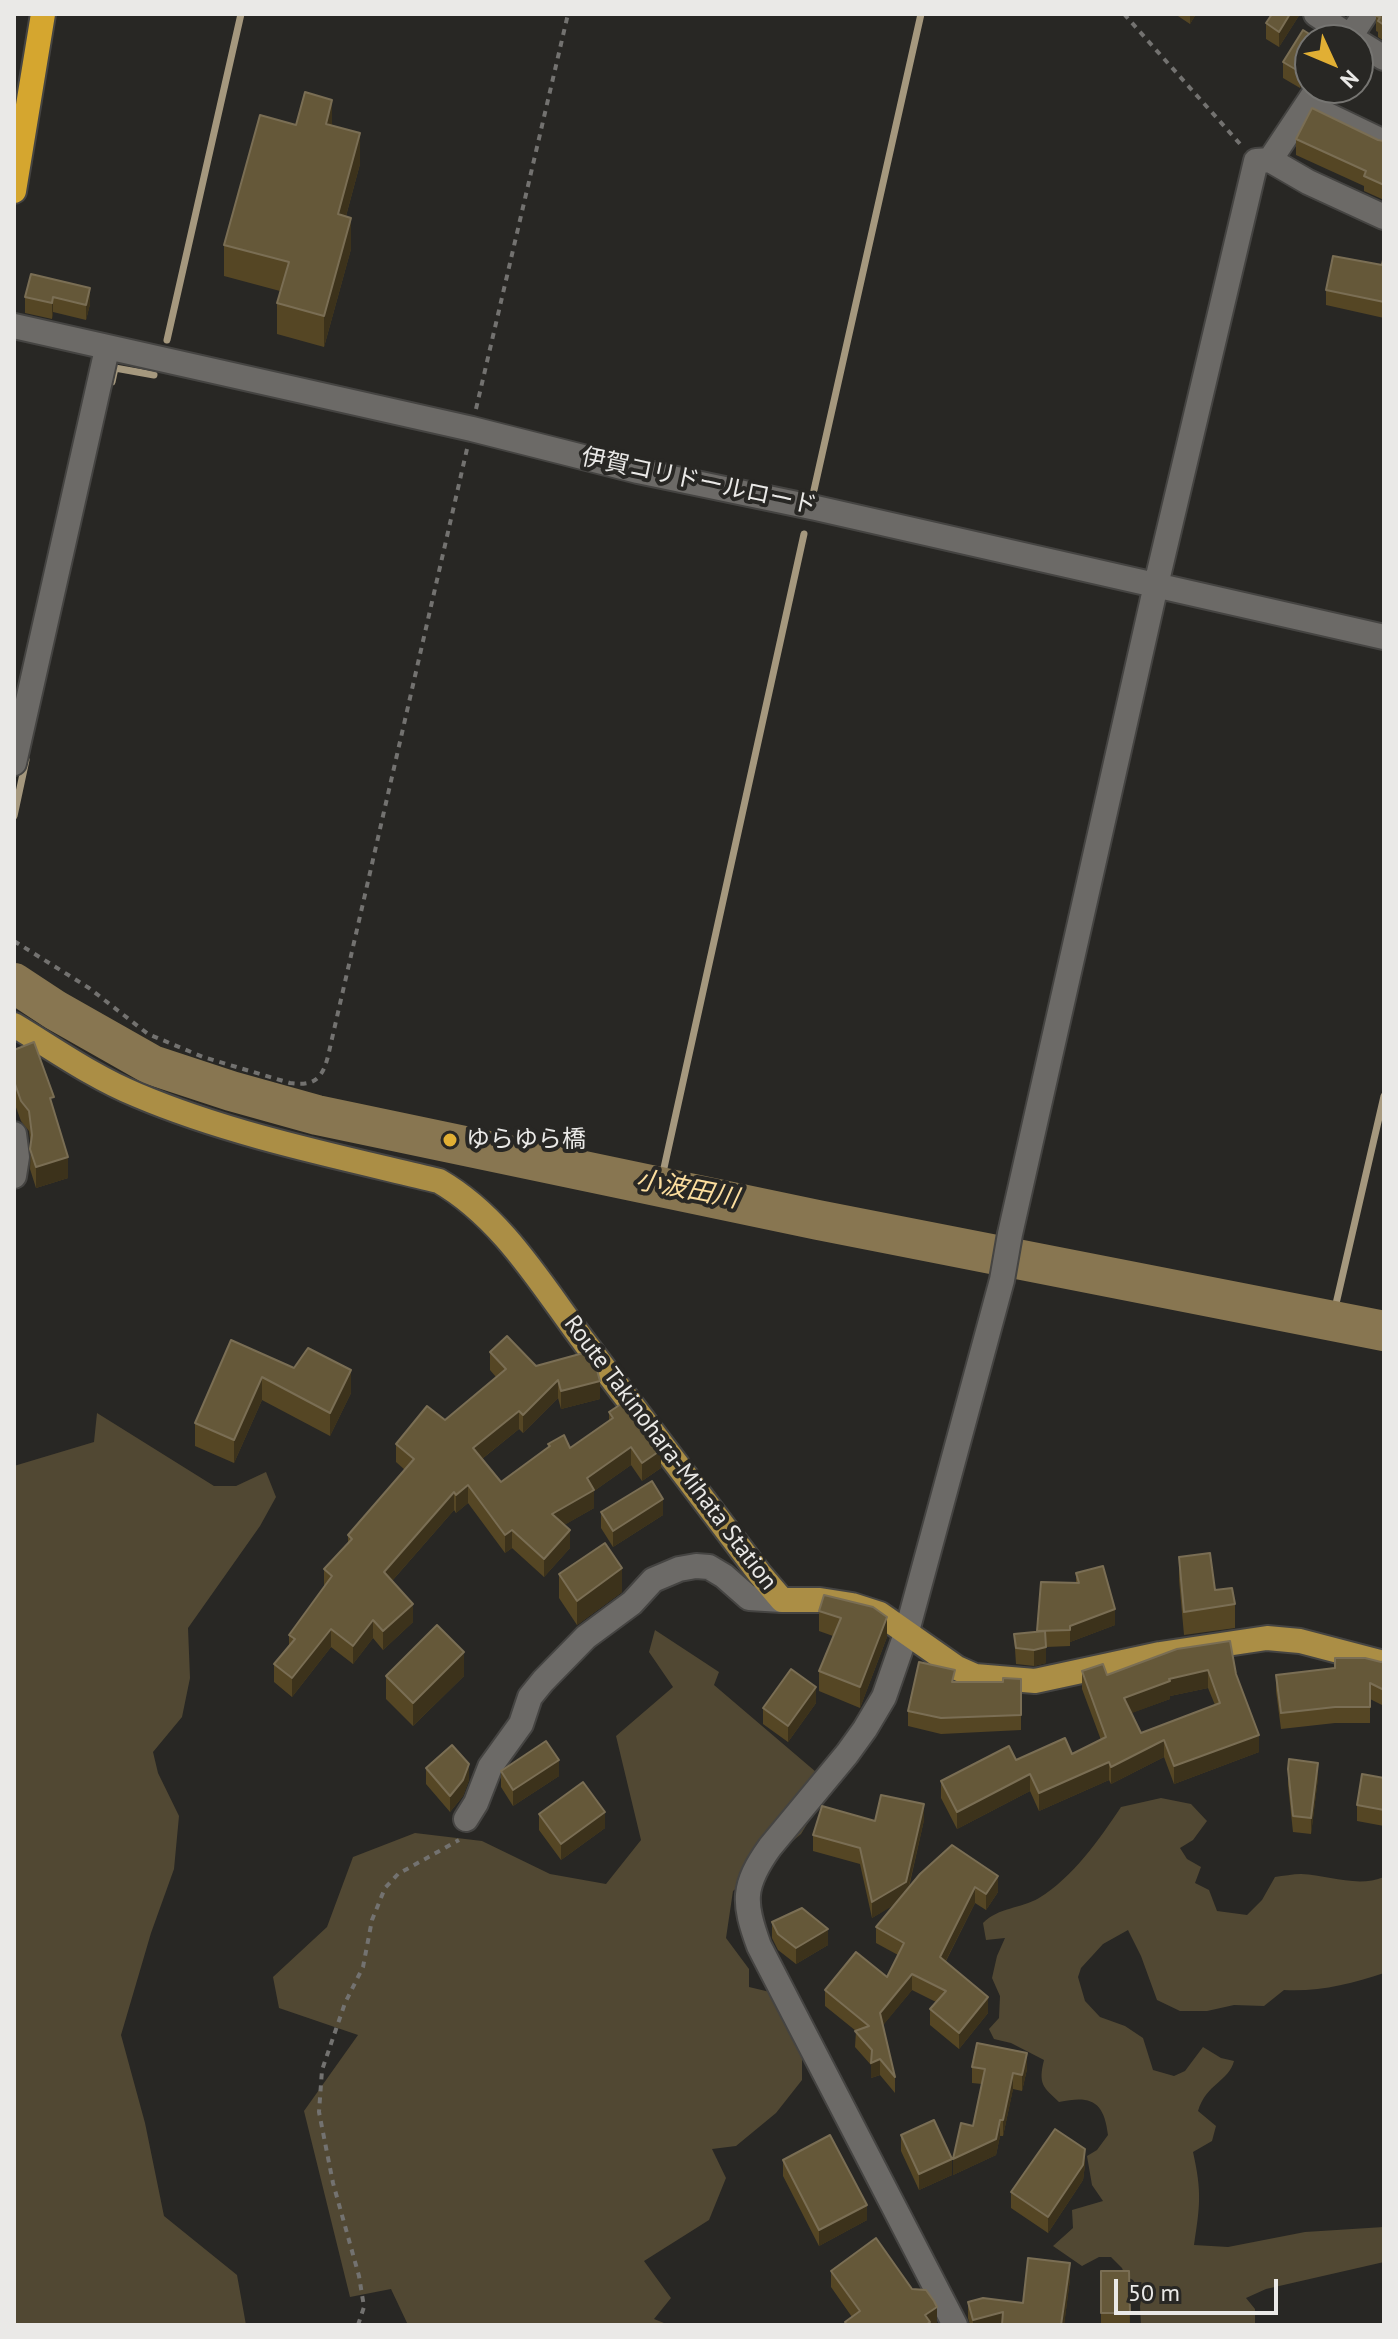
<!DOCTYPE html>
<html>
<head>
<meta charset="utf-8">
<style>
  body { margin:0 }
  #map { position:relative; width:1398px; height:2339px; overflow:hidden; background:#282724; font-family:"PT Sans",sans-serif }
  canvas { display:block }
  .frame { position:absolute; inset:0; border:16px solid #eae9e7; pointer-events:none }
  .north { position:absolute; left:1294px; top:24px; width:80px; height:80px; box-sizing:border-box; background:#282724; border:2px solid #767572; border-radius:50%; rotate:134deg; font-size:22px; font-weight:700; line-height:32px; text-align:center; color:#eae9e7 }
  .north::after { content:''; display:block; margin:auto; width:28px; height:36px; background:#e1af34; clip-path:polygon(50% 0,100% 100%,50% 72%,0 100%) }
  .scale { position:absolute; left:1114px; top:2279px; width:164px; height:36px; box-sizing:border-box; border:4px solid #eae9e7; border-top:0; padding-left:10px; font-size:24px; line-height:28px; white-space:nowrap; color:#eae9e7; -webkit-text-stroke:6px #282724; paint-order:stroke }
</style>
</head>
<body>
<div id="map">
<canvas width="1398" height="2339"></canvas>
<div class="frame"></div>
<div class="north">N</div>
<div class="scale">50 m</div>
</div>
<script>
const c = document.querySelector('canvas').getContext('2d');
c.lineJoin = 'round';
function fill(path, color) { c.fillStyle = color; c.fill(path, 'evenodd'); }
function strokePath(path, color, width, dash) { c.strokeStyle = color; c.lineWidth = width; c.lineCap = dash ? 'butt' : 'round'; c.setLineDash(dash || []); c.stroke(path); }
function label(font, color, halo, rows, align = 'center') {
  c.font = font + ' "PT Sans","Noto Sans JP",sans-serif'; c.lineWidth = 8; c.setLineDash([]); c.textBaseline = 'middle'; c.strokeStyle = halo; c.fillStyle = color; for (const [text, x, y, turn = 0] of rows) {
    c.save(); c.translate(x, y); c.rotate((+turn || 0) * Math.PI / 180); c.textAlign = isNaN(turn) ? turn : align; if (halo) c.strokeText(text, 0, 0); c.fillText(text, 0, 0); c.restore();
  }
}
const green = new Path2D(`
  M97,1413l117,73h22l30,-14 10,25 -16,29 -72,102 2,50 -8,39 -29,35 5,21 21,43 -5,53 -23,64 -30,102 24,88 19,93 73,59 9,50h-232v-859l80,-24z
  M655,1630l64,42 -5,13 102,87 5,29 -20,33 -68,57 -7,47 23,31v18l21,5 32,60v28l-26,33 -40,33 -24,3 14,29 -17,42 -65,41 27,37 -17,21 15,6h-261l-17,-36 -41,8 -46,-186 54,-76 -79,-27 -6,-31 54,-50 26,-70 62,-24 67,8 68,33 56,10 35,-44 -25,-104 57,-49 -24,-35z
  M1161,1798l30,6 16,17 -14,19 -13,8 7,11 14,8 -6,16 14,7 8,21 30,4 15,-15 13,-23c8,-1 18,-3 26,-3 28,1 56,14 83,3v96c-32,11 -66,19 -100,17l-20,16 -30,-1 -27,6h-27l-23,-11 -16,-44 -13,-26 -25,14 -22,24 -3,9 7,24 15,16 25,9 18,12 10,32 21,6 11,-5 18,-24 18,11 13,3c-5,20 -28,23 -36,50l18,15 -4,15 -19,11c9,40 7,54 1,93l34,2 77,-15 79,-5v35l-118,27 -20,9 9,11v16h-114l-1,-19 2,-11 -9,-15 -8,-4 -3,-8 -11,-11h-12l-17,9 -29,-20 20,-18 -1,-18 31,-9 -11,-16 -5,-29 10,-6 11,-15c-4,-34 -17,-40 -49,-33 -16,-15 -21,-18 -15,-42l-33,-17 -17,-4 -5,-10 10,-11 1,-22 -8,-18 5,-22 8,-18 -19,2 -3,-17c16,-16 37,-14 56,-25 34,-21 60,-58 82,-91z`);
const stream = new Path2D(`
  M167,340l74,-326
  M112,382l3,-14 39,7
  M814,490l107,-476
  M14,816l12,-56
  M660,1186l144,-652
  M1332,1321l52,-225`);
const river = new Path2D(`
  M14,983l41,27 97,55 79,26 86,24 501,105 566,111`);
const path = new Path2D(`
  M1124,14l117,131
  M476,409l92,-395
  M14,941l75,47 59,46 55,23 87,26c32,5 35,-13 41,-40l136,-594
  M358,2325l6,-18 -5,-31 -26,-93 -14,-71 3,-42 23,-67 18,-36 9,-47 13,-32 13,-14 61,-34`);
const minor = new Path2D(`
  M1316,14l39,26
  M1348,40l17,-26
  M1358,42l26,16
  M1307,105l77,37
  M1270,160l48,-72
  M14,326l458,103 166,42 178,37 568,129
  M14,763l93,-414
  M14,1134l3,23 -3,19
  M466,1819l10,-16 14,-36 31,-43 9,-27 13,-16 43,-44 46,-34 21,-23 26,-11 17,-3 13,1 15,9 25,22 33,2
  M955,2325l-196,-379c-16,-44 -17,-60 11,-99l77,-93 18,-25 19,-32 23,-66 95,-351 8,-46 146,-649 100,-424 14,-1 38,22 76,35`);
const major = new Path2D(`
  M14,1025c40,24 79,52 123,70 94,40 203,62 302,86 64,37 103,105 146,162 58,77 116,154 174,230l23,27h38l32,5 28,9 77,54 18,8 60,5 125,-27 107,-16 33,3 84,22`);
const highway = new Path2D(`
  M14,191l29,-177`);
const wall = new Path2D(`
  M1175,14h21l-6,10z
  M1300,14l-21,33 -13,-8v-16z
  M1384,14v27l-6,-4v-5l-2,-1v-15z
  M1310,40v36l-10,12 -17,-10v-16z
  M296,125l36,1 28,38 -14,52 5,33 -27,98 -47,-13v-31l3,-12 -56,-15v-31z
  M1296,139l82,1 6,1v59l-20,-9v-5l-68,-31z
  M1384,255v63l-58,-13v-15l56,-25z
  M31,274l59,30 -4,16 -33,-8 -1,7 -27,-6v-16z
  M14,1050l40,61 14,67 -32,10 -6,-19 1,-23 -2,-15 -8,-10 -7,-19z
  M231,1340l120,53 -21,43 -68,-36 -28,63 -39,-17v-23z
  M490,1352l46,14 64,33 -39,10 -3,-11 -35,35 -4,-4 -37,30 19,23 47,-35v-3l22,4 39,-27v-9l52,56 -19,13 -11,-16 -37,26v17l-30,17 6,23 -26,29 -32,-29 -7,5 -37,-50 -12,10 -2,-3 -62,71 21,41 -30,28 -10,-12 -20,26 -22,-17 -39,50 -18,-15v-18l15,-19v-10l35,-48v-18l24,-25v-9l57,-65 -9,-8v-18l49,-24 51,-43 -6,-7z
  M601,1512l62,3 -50,32 -12,-19z
  M1179,1557l36,33 20,14v24l-51,7 -5,-55z
  M1076,1573l39,52 -45,17v4l-24,1v16l-12,3 -18,-2 -2,-30 23,-2 39,-49z
  M559,1574l63,18 -45,33 -18,-27z
  M824,1595l63,42 -27,71 -41,-17v-20l14,-35 -14,-5v-20z
  M1177,1649l59,25 23,78 -85,32 -10,-27 -53,27 -2,-4 -70,31 -9,-20 -73,38 -16,-31v-17l75,-21 56,-6 29,-14 -19,-51v-18l25,4zM1208,1688l7,17 -74,28 -10,-20 39,-14v-3z
  M1384,1661v45l-14,-7v24h-35l-54,6 -5,-38v-16z
  M386,1676h78l-51,50 -27,-27z
  M1021,1679v51l-80,4 -33,-8v-15l47,-29h48z
  M816,1703l-28,39 -25,-18v-16z
  M426,1768l43,12 -6,16 -13,16 -24,-28z
  M1288,1769l30,9 -7,56 -18,-2 -5,-47z
  M501,1771l58,5 -46,30 -12,-19z
  M1384,1778v48l-27,-5v-16z
  M539,1814l66,14 -44,32 -22,-30z
  M924,1820l-15,67 11,-13 78,18 -12,18 -11,-7 -29,58 42,52 -29,36 -29,-24v-16l6,-7 -24,-12 -29,35 12,52v16l-15,-18 -9,3v-13l-16,-18 1,-16 -31,-25v-16l62,-13 11,-22 -22,-12v-16l19,-23 -23,14 -12,-54 -47,-13v-16l62,-14z
  M772,1922l56,23 -32,19 -18,-14 -6,-12z
  M972,2067l55,2 -5,22 -9,-2 -10,47h-3l-4,19 -43,20 20,-49 9,-42 -10,-1z
  M901,2135l51,40 -33,15 -18,-39z
  M783,2160l84,60 -48,26 -36,-70z
  M1085,2165l-2,15 -35,53 -37,-25v-16z
  M831,2271l81,18 25,34 -3,2h-89v-3l7,-5 -21,-30z
  M1101,2271h28l1,54h-29z
  M1070,2279l-6,46h-94l-2,-7v-16l55,1z`);
const shadedWall = new Path2D(`
  M1190,14h6l-6,10z
  M1290,14h10l-21,33v-15z
  M1310,60v16l-10,12v-16z
  M332,100v31l-6,-7z
  M360,133v31l-22,81v-31z
  M351,218v31l-27,98v-31z
  M90,288v16l-4,16v-15z
  M53,297v15l-1,7v-16z
  M68,1157v21l-32,10v-21z
  M351,1370v23l-21,43v-23z
  M262,1377v23l-28,63v-23z
  M558,1380v18l-35,35v-18z
  M600,1381v18l-39,10v-18z
  M519,1411v18l-46,37v-18z
  M631,1447v18l-37,26v17l-42,24v-18l35,-36z
  M661,1450v18l-19,13v-18z
  M468,1485v18l-12,10v-18z
  M454,1492v18l-70,80v-18z
  M663,1499v16l-50,32v-16z
  M512,1530v18l-7,5v-18z
  M570,1530v18l-26,29v-18z
  M622,1568v24l-45,33v-24z
  M413,1604v18l-30,28v-19z
  M1115,1609v16l-45,17v-16z
  M887,1617v20l-27,71v-21z
  M373,1620v18l-20,26v-18z
  M331,1629v18l-39,50v-19z
  M1046,1647v16l-12,3v-16z
  M464,1652v24l-51,50v-23z
  M1208,1670v18l-38,8v3l-46,17v-18l45,-19z
  M816,1687v16l-28,39v-16z
  M1259,1735v17l-85,32v-18z
  M1164,1740v17l-53,27v-17z
  M559,1760v16l-46,30v-16z
  M1109,1762v18l-70,31v-18z
  M1318,1763v15l-7,56v-16z
  M469,1764v16l-6,16 -13,16v-16z
  M1030,1774v17l-73,38v-17z
  M924,1804v16l-18,78 -34,20v-16z
  M605,1812v16l-44,32v-16z
  M998,1876v16l-12,18v-16z
  M975,1887v16l-35,69v-15z
  M828,1929v16l-32,19v-16z
  M912,1974v16l-32,39v-16z
  M988,1997v16l-29,36v-16z
  M1027,2053v16l-5,22v-16z
  M880,2059v16l-9,3v-15z
  M1013,2073v16l-10,47v-16z
  M1000,2120v16l-4,19 -43,20v-16z
  M1085,2149v16l-2,15 -35,53v-16z
  M952,2159v16l-33,15v-16z
  M867,2205v15l-48,26v-16z
  M1070,2263v16l-6,46h-3z
  M937,2307v16l-3,2h-9v-10z
  M1003,2312v13h-30v-5z`);
const building = new Path2D(`
  M1272,14h18l-11,18 -13,-9z
  M1377,14h7v11l-6,-4 2,-4 -4,-1z
  M1303,30l16,10h-9v20l-10,12 -17,-10z
  M305,92l27,8 -6,24 34,9 -22,81 13,4 -27,98 -47,-13 12,-41 -65,-17 36,-130 36,10z
  M1312,108l66,32 6,1v44l-20,-9 2,-5 -70,-32z
  M1384,255v47l-58,-12 7,-34 49,9z
  M31,274l59,14 -4,17 -33,-8 -1,6 -27,-6z
  M34,1042l20,55 -4,1 18,59 -32,10 -6,-18 2,-14 -3,-24 -8,-10 -7,-20v-31z
  M507,1336l29,30 51,-14 8,11 5,18 -39,10 -3,-11 -35,35 -4,-4 -46,37 28,34 49,-36 -2,-2 16,-9 6,13 43,-30 -4,-6 15,-10 37,48 -19,13 -11,-16 -44,31 7,12 -42,24 18,16 -26,29 -32,-29 -7,5 -37,-50 -12,10 -2,-3 -70,80 29,32 -30,27 -10,-11 -20,26 -22,-17 -39,49 -18,-14 21,-25 -6,-4 43,-59 -8,-7 28,-30 -4,-4 66,-76 -18,-15 31,-38 18,14 61,-51 -16,-17z
  M231,1340l63,28 14,-20 43,22 -21,43 -68,-36 -28,63 -39,-17z
  M652,1481l11,18 -50,32 -12,-19z
  M605,1543l17,25 -45,33 -18,-27z
  M1210,1553l5,37 17,-2 3,16 -51,8 -5,-55z
  M1103,1566l12,43 -45,17v4l-33,1 4,-49 38,1 -3,-10z
  M824,1595l49,12 14,10 -27,70 -41,-16 22,-53 -22,-7z
  M437,1625l27,27 -51,51 -27,-27z
  M1045,1631l1,16 -12,3 -18,-2 -2,-14z
  M1230,1641l6,33 23,61 -85,31 -10,-26 -53,27 -2,-5 -70,31 -9,-19 -73,38 -16,-31 68,-35 7,14 49,-22 7,16 34,-17 -24,-66 21,-7 4,11 70,-26zM1208,1670l12,33 -79,30 -17,-35 46,-17 -1,-2z
  M1335,1658h30l16,4 3,-1v29l-14,-7v24h-35l-54,6 -5,-38 59,-7z
  M919,1662l36,8 -3,12h51v-4l18,1v36l-80,3 -33,-7z
  M791,1669l25,18 -28,39 -25,-18z
  M546,1741l13,19 -46,30 -12,-19z
  M452,1745l17,19 -6,16 -13,16 -24,-28z
  M1289,1759l29,4 -7,55 -18,-2 -5,-47z
  M1362,1774l22,4v32l-27,-5z
  M583,1782l22,30 -44,32 -22,-30z
  M881,1795l43,9 -18,78 -34,20 -12,-54 -47,-13 9,-29 53,15z
  M952,1845l46,31 -12,18 -11,-7 -35,70 48,40 -29,36 -29,-24 16,-18 -34,-17 -32,39 15,64 -15,-18 -9,4 1,-13 -17,-19 14,-5 -44,-36 31,-38 31,25 17,-34 -28,-16 44,-53z
  M802,1908l26,21 -32,19 -18,-14 -6,-12z
  M977,2043l50,10 -5,22 -9,-2 -10,47h-3l-4,19 -43,20 8,-36 12,3 12,-57 -13,-2z
  M934,2120l18,39 -33,15 -18,-39z
  M1055,2129l30,20 -2,16 -35,52 -37,-25z
  M830,2135l37,70 -48,25 -36,-70z
  M876,2238l36,51 14,1 8,11 3,6 -12,8 5,7 -4,3h-79l-2,-3 15,-11 -29,-40z
  M1028,2258l42,5 -9,62h-59l1,-13 -30,8 -5,-18 15,-4 40,5z
  M1101,2271h28l1,42h-29z`);
const markers = [
  [450,1140,8,"#e1af34"]
];
const streetNames = [
  ["伊賀コリドールロード",699,482,12],
  ["Route Takinohara-Mihata Station",670,1453,53]
];
const poiNames = [
  ["ゆらゆら橋",466,1140]
];
const waterNames = [
  ["小波田川",687,1190,11]
];
fill(green, '#514833');
strokePath(stream, '#a5987e', 7);
strokePath(river, '#887651', 40);
strokePath(minor, '#454442', 28);
strokePath(major, '#454442', 28);
strokePath(highway, '#454442', 28);
strokePath(path, '#737270', 4, [6, 6]);
strokePath(minor, '#6c6a67', 24);
strokePath(major, '#ab8e45', 24);
strokePath(highway, '#d5a62f', 24);
fill(wall, '#554624');
fill(shadedWall, '#3c321b');
fill(building, '#655839');
strokePath(building, '#7a6e54', 2);
for (const [x, y, r, color] of markers) { const dot = new Path2D(); dot.arc(x, y, r, 0, 2 * Math.PI); c.fillStyle = color; c.fill(dot); strokePath(dot, '#282724', 3); }
label('24px', '#eae9e7', '#282724', streetNames);
label('24px', '#eae9e7', '#282724', poiNames, 'left');
label('italic 26px', '#fcde9e', '#282724', waterNames);
</script>
</body>
</html>
